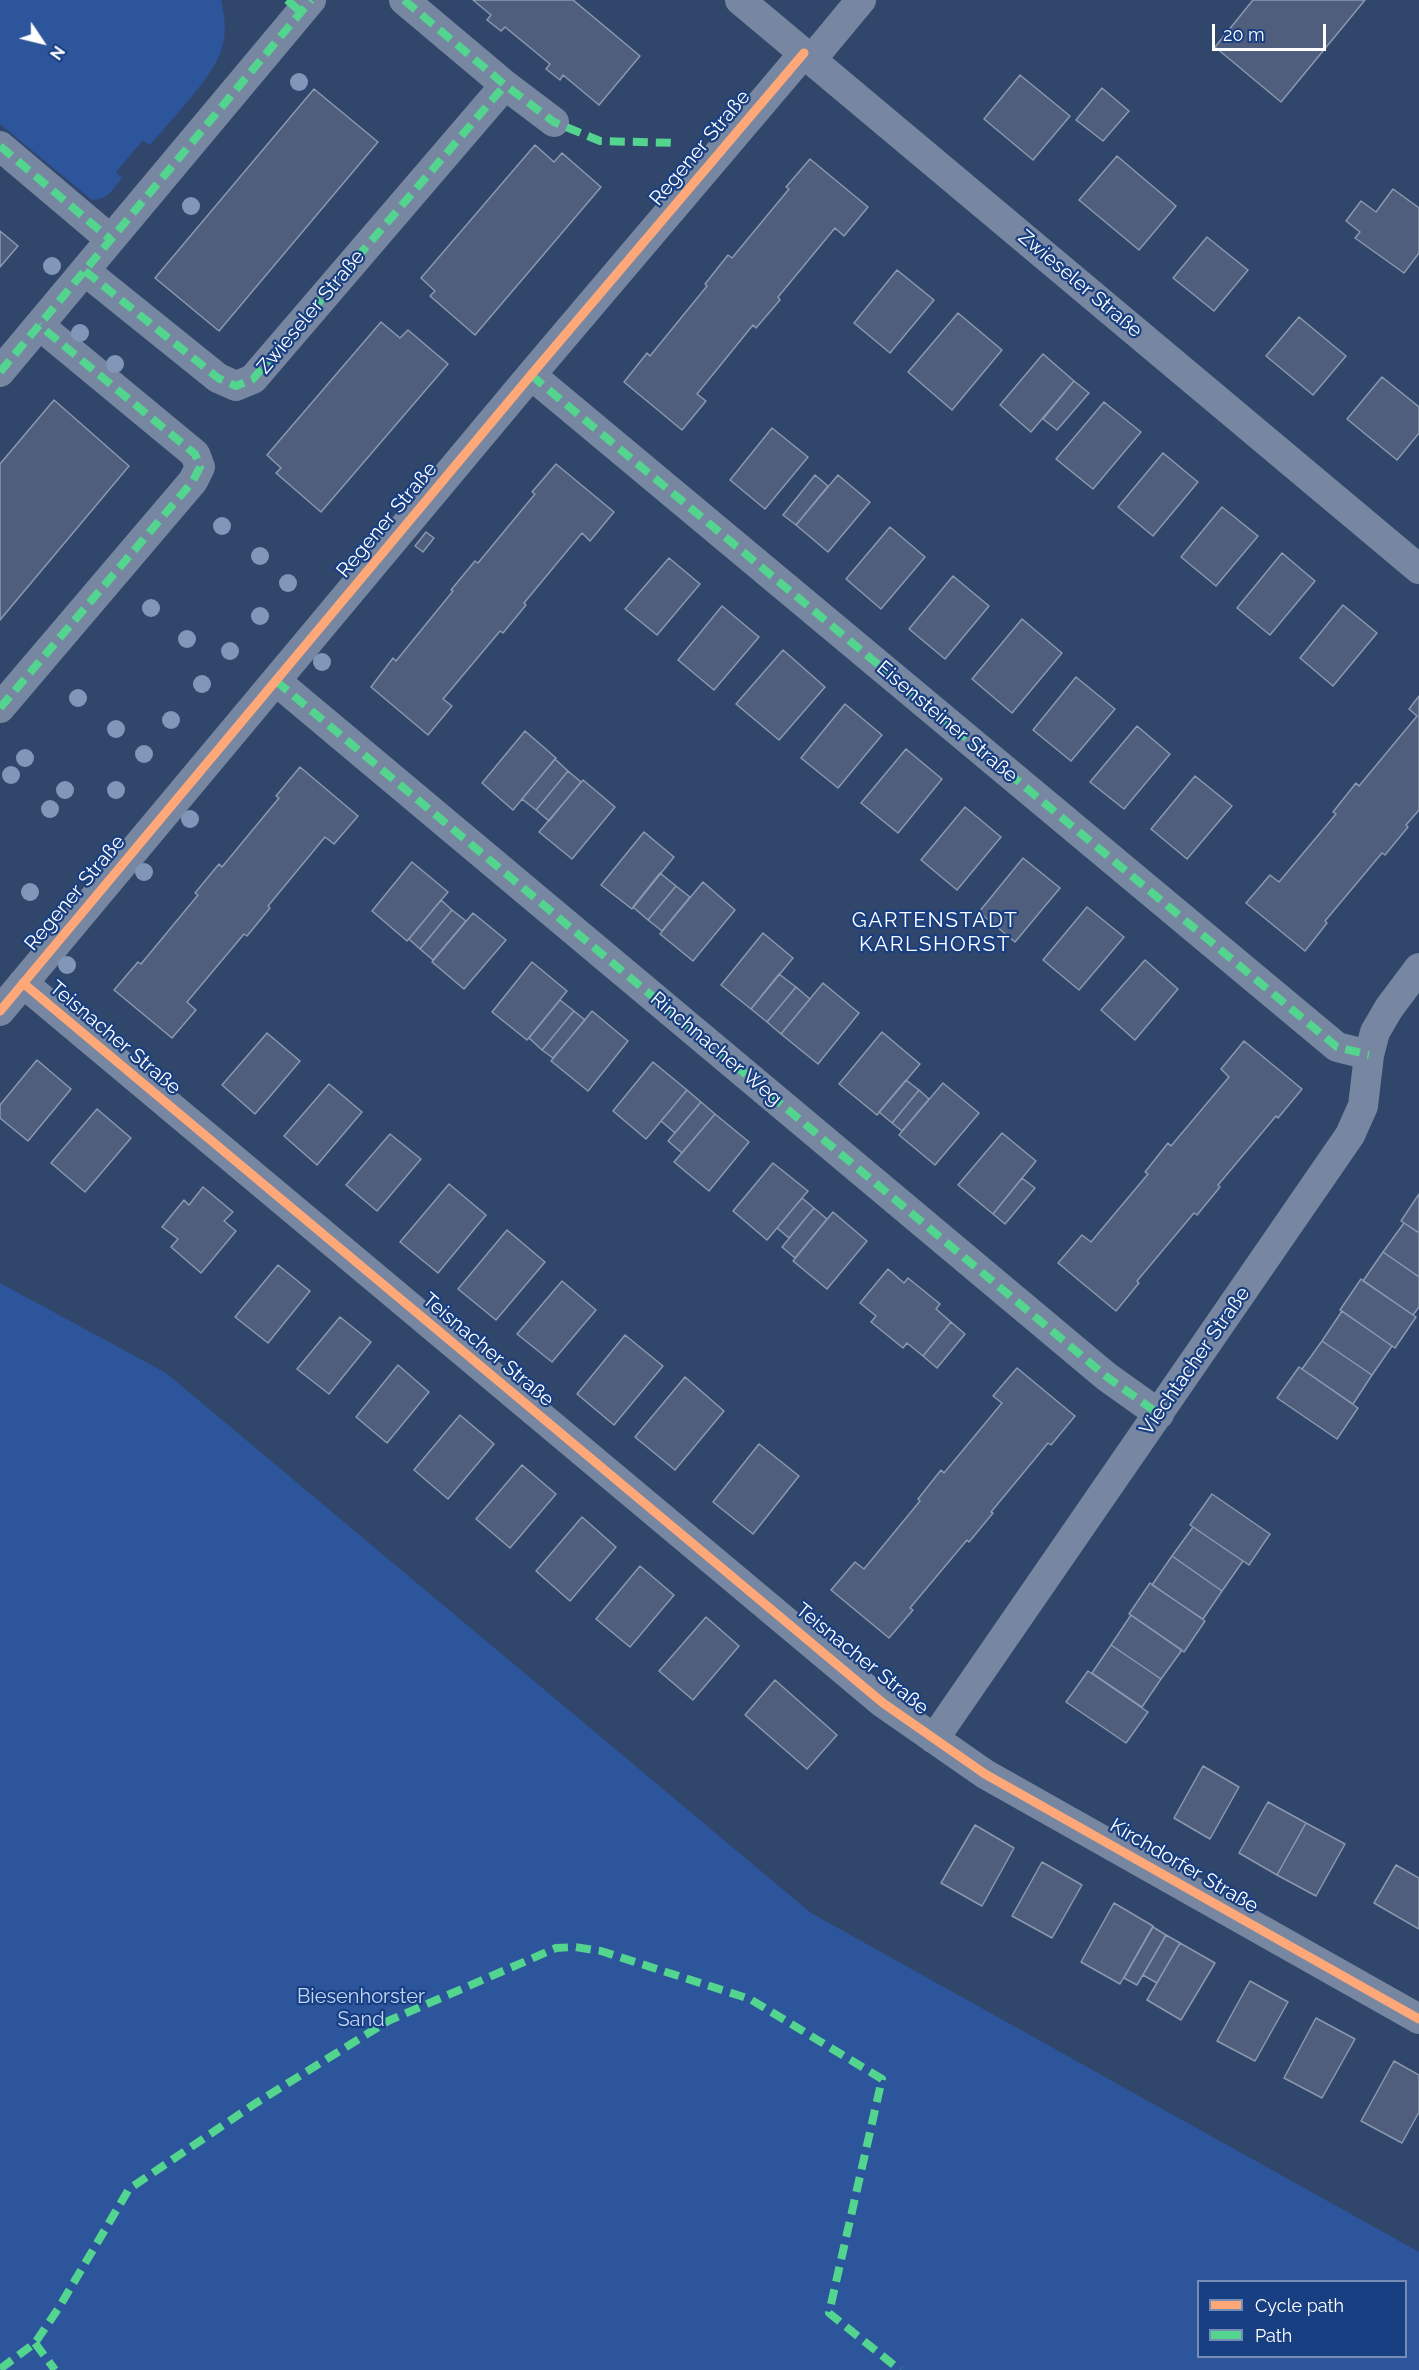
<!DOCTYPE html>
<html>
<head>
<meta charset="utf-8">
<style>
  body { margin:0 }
  #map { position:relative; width:1419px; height:2370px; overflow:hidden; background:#31466b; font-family:Raleway,sans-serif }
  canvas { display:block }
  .legend { position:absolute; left:1197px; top:2280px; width:210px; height:78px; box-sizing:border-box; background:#193f83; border:2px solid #758cb5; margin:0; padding:8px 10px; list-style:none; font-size:18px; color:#fff }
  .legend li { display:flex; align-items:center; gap:12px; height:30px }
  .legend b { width:30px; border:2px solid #758cb5 }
  .north { position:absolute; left:12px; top:12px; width:60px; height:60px; -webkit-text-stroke:4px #193f83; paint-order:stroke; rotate:125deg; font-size:16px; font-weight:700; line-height:24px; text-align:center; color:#fff }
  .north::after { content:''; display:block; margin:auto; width:21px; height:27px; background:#fff; clip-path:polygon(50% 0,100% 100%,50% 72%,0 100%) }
  .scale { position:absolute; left:1212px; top:24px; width:114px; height:27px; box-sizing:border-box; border:3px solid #fff; border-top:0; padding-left:8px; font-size:18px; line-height:21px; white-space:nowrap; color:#fff; -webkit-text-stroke:4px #193f83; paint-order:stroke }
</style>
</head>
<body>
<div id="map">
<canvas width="1419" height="2370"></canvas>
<ul class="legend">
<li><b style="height:8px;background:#fea87a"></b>Cycle path</li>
<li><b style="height:8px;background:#53d58f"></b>Path</li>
</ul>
<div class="north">N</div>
<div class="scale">20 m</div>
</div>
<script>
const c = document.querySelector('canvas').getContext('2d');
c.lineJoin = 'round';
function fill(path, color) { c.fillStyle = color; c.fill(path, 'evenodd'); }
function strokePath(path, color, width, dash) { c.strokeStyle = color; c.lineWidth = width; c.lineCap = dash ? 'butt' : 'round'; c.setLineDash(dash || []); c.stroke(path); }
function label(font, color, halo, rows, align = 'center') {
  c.font = font + ' Raleway,sans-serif'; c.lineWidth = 4.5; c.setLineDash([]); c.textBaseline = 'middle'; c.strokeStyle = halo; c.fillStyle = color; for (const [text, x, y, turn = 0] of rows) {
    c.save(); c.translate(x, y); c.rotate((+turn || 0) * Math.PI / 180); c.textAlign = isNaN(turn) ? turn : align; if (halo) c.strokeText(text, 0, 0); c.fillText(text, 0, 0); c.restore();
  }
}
const green = new Path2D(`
  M0,0h221c4,17 6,34 0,51 -8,26 -52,71 -71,94l-7,-5 -27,32 6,6c-9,11 -14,22 -30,22l-92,-76z
  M0,1283l166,90 645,540 608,339v118h-1419zM1198,2282h208v74h-208z`);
const building = new Path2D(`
  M473,0h100l67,56 -41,49 -36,-30 -3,5 -14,-11 4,-5 -45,-37 -4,4 -14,-11 4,-5z
  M1253,0h112l-84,102 -66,-55z
  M1020,75l50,41 -37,44 -49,-41z
  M1102,88l27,23 -26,30 -27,-21z
  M314,89l64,53 -159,189 -64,-53z
  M535,145l19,17 8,-9 39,34 -126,148 -45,-39 5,-5 -14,-13z
  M1117,156l59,50 -37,44 -60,-50z
  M810,159l58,48 -24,29 -9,-8 -57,69 2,3 -24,28 -3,-3 -56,69 9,7 -24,29 -58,-48 23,-29 3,3 57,-70 -2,-2 23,-29 4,3 57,-69 -3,-2z
  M1393,189l26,19v45l-15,20 -49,-35 5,-6 -14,-11 15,-20 15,11z
  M0,231l18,15 -18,21z
  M1207,237l41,33 -34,41 -41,-33z
  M897,270l37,30 -44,53 -36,-30z
  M958,313l44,37 -50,60 -44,-38z
  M1299,317l47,39 -33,39 -47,-39z
  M381,322l19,16 8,-8 40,34 -127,148 -45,-39 5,-5 -14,-13z
  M1043,354l31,27 -43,51 -31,-27z
  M1382,377l37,30v26l-22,27 -50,-41z
  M1074,381l15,12 -32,37 -14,-11z
  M54,400l75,66 -129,154v-156z
  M1104,402l37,30 -48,57 -37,-30z
  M772,428l36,29 -43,52 -35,-29z
  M1163,453l35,29 -45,54 -35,-29z
  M556,464l58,48 -24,29 -8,-8 -58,70 2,2 -23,28 -3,-2 -57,68 9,7 -24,29 -57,-48 22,-29 3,3 57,-70 -2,-1 24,-29 3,2 57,-69 -3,-2z
  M815,475l13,11 -32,39 -13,-10z
  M838,475l32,27 -42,50 -32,-27z
  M1222,507l36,29 -42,50 -35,-29z
  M890,527l35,30 -44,52 -35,-30z
  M426,532l8,6 -11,14 -8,-6z
  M1282,553l33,28 -45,54 -33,-27z
  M669,558l31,26 -43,51 -32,-26z
  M953,576l36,30 -44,53 -36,-30z
  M1343,605l34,28 -44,53 -33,-28z
  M722,606l37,31 -45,53 -36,-30z
  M1022,619l40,34 -50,60 -40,-34z
  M783,650l42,37 -46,53 -43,-36z
  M1076,677l39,32 -44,52 -38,-31z
  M1419,696v114l-13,15 2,2 -23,28 -3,-2 -57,68 2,2 -22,28 -59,-48 24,-28 9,7 57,-68 -3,-2 23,-29 3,3 58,-70 -8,-7z
  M845,704l37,31 -44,53 -37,-30z
  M1137,726l33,28 -46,55 -34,-27z
  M525,731l31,27 -43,52 -31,-27z
  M906,749l36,30 -44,54 -37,-30z
  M555,759l13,12 -32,39 -14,-11z
  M300,767l58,49 -24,28 -9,-7 -57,69 2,2 -23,28 -3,-2 -57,68 9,8 -24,28 -58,-48 24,-28 3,2 57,-69 -3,-2 24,-29 3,3 57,-69 -3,-2z
  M568,771l13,11 -32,39 -13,-11z
  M1195,776l37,30 -45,53 -36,-30z
  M583,780l32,27 -43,52 -33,-27z
  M965,807l36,30 -44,53 -36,-30z
  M644,832l30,25 -42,52 -31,-24z
  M1023,858l37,30 -45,54 -36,-30z
  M412,862l36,30 -41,49 -35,-30z
  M660,873l16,13 -28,34 -15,-13z
  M703,882l32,28 -42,51 -33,-27z
  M676,886l14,11 -28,34 -14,-11z
  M441,900l11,10 -32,39 -11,-10z
  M1087,907l37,30 -45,53 -36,-30z
  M452,910l14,11 -33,39 -13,-11z
  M473,913l33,27 -42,49 -32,-27z
  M763,933l30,25 -42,51 -30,-24z
  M1145,960l33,29 -43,51 -34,-30z
  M532,962l35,29 -40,49 -35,-28z
  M779,974l17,13 -29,35 -16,-13z
  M823,983l36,30 -41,51 -37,-30z
  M796,987l14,12 -29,35 -14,-12z
  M560,1000l14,11 -32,39 -13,-12z
  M574,1011l11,9 -32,38 -11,-8z
  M592,1011l36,30 -40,50 -37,-30z
  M882,1032l38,32 -43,51 -38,-31z
  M267,1033l33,28 -45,53 -33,-29z
  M1244,1041l58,48 -24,29 -2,-2 -58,69 2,2 -23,28 -3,-2 -57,68 2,2 -23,28 -58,-48 24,-28 9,7 57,-68 -3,-2 23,-29 3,3 58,-69 -8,-8z
  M37,1060l34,29 -43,52 -28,-23v-13z
  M653,1062l34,28 -41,49 -33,-28z
  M906,1080l13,10 -27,33 -13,-11z
  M943,1083l36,30 -44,52 -36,-30z
  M329,1084l33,28 -45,53 -33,-29z
  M687,1090l14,12 -26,31 -14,-12z
  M919,1090l10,9 -27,32 -10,-8z
  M701,1102l14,12 -33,39 -14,-12z
  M97,1109l34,29 -46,54 -34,-29z
  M715,1114l34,28 -40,49 -35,-29z
  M1002,1133l34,28 -43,53 -35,-29z
  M390,1134l31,25 -44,52 -31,-26z
  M773,1163l35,28 -41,49 -34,-29z
  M1022,1178l13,10 -30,36 -12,-10z
  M449,1184l37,31 -48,58 -38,-31z
  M203,1187l30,25 -9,9 12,10 -35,42 -30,-26 7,-8 -16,-12 22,-27 5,5z
  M1419,1194v39l-18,-12z
  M802,1198l12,10 -25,30 -12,-10z
  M814,1208l13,11 -32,39 -13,-11z
  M833,1212l34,29 -40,48 -34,-28z
  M1404,1223l15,10v44l-36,-25z
  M507,1230l38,32 -49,58 -38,-31z
  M1383,1252l36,25v30l-6,8 -50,-34z
  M278,1265l32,26 -42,52 -33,-26z
  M888,1269l16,14 4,-5 32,26 -4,5 15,13 -28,34 -16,-13 -4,5 -32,-26 5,-6 -16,-13z
  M1361,1279l55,38 -21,31 -55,-38z
  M562,1281l34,29 -44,52 -35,-28z
  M1342,1311l50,35 -20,29 -50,-34z
  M340,1317l31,25 -42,52 -32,-25z
  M951,1322l14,12 -28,34 -14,-12z
  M625,1335l38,31 -49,59 -37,-31z
  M1322,1341l50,34 -19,29 -51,-35z
  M398,1365l31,27 -42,51 -31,-26z
  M1299,1367l59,41 -21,31 -60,-41z
  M1017,1368l58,48 -24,29 -3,-2 -57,69 2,1 -24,29 -2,-2 -57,68 3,2 -24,28 -58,-48 24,-28 9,7 56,-68 -2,-2 23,-29 3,3 58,-70 -9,-7z
  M685,1377l39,34 -49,59 -40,-33z
  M460,1415l34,29 -46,55 -34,-29z
  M759,1444l40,32 -46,58 -40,-32z
  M522,1465l34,29 -46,54 -34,-29z
  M1212,1494l58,40 -21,31 -59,-40z
  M582,1517l34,30 -46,54 -34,-30z
  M1193,1527l50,34 -21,30 -50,-35z
  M1172,1556l50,35 -19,28 -51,-34z
  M640,1566l34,29 -44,52 -34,-28z
  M1150,1583l55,38 -21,31 -55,-38z
  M1131,1615l51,35 -21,29 -50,-34z
  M706,1617l33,29 -46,54 -34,-29z
  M1111,1645l50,34 -19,28 -50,-34z
  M1088,1671l60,41 -22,31 -60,-41z
  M775,1680l62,55 -30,34 -62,-54z
  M1203,1766l36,21 -29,52 -36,-21z
  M1268,1802l38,21 -29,52 -38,-22z
  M1306,1823l39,21 -29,52 -39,-21z
  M975,1825l39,23 -32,58 -41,-23z
  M1042,1862l40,23 -30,53 -40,-22z
  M1396,1865l23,13v51l-45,-26z
  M1114,1903l39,23 -33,58 -39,-22z
  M1153,1927l13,8 -29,50 -13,-7z
  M1166,1935l14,8 -23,40 -14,-8z
  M1180,1943l35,20 -34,57 -34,-20z
  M1250,1981l38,21 -33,59 -38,-20z
  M1316,2018l39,21 -33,59 -38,-20z
  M1394,2061l25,14v37l-17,31 -41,-22z`);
const minor = new Path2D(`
  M404,0l101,85 49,37
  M740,0l679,569
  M812,59l49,-59
  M0,146l110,93
  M85,271l133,107 18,8 17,-7 252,-294
  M0,372l311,-372
  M531,375l806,672 32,8
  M276,681l831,696 52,37
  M0,708l193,-227 7,-14 -5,-13 -156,-129
  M23,983l860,720 102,71 434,245
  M0,1011l531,-636 273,-322
  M934,1739l416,-604 13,-29 6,-51 6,-23 14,-24 30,-40`);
const quiet = new Path2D(`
  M287,0l14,12
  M404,0l101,85 49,37 46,19 76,2
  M0,146l110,93
  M85,271l133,107 18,8 17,-7 252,-294
  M0,372l311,-372
  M531,375l806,672 32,8
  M276,681l831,696 52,37
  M0,708l193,-227 7,-14 -5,-13 -156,-129
  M35,2343l20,27
  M0,2369l35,-26 23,-34 71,-120 127,-86 132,-82 168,-73 19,-1 26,4 149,48 132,80 -53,234 71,57`);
const cycleway = new Path2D(`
  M23,983l860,720 102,71 434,245
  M0,1011l531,-636 273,-322`);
const trees = [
  [299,82],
  [191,206],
  [52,266],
  [80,333],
  [115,364],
  [222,526],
  [260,556],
  [288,583],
  [151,608],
  [260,616],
  [187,639],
  [230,651],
  [322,662],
  [202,684],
  [78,698],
  [171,720],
  [116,729],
  [144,754],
  [25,758],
  [11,775],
  [65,790],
  [116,790],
  [50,809],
  [190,819],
  [144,872],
  [30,892],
  [67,965]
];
const streetNames = [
  ["Regener Straße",700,148,-50],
  ["Zwieseler Straße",1080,284,40],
  ["Zwieseler Straße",311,312,-50],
  ["Regener Straße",387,520,-50],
  ["Eisensteiner Straße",947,722,40],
  ["Regener Straße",75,893,-50],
  ["Teisnacher Straße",115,1038,40],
  ["Rinchnacher Weg",716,1049,40],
  ["Teisnacher Straße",488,1350,40],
  ["Viechtacher Straße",1195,1361,-55],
  ["Teisnacher Straße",862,1659,39],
  ["Kirchdorfer Straße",1184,1866,30]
];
const parkNames = [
  ["Biesenhorster",361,1997],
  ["Sand",361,2020]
];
const neighbourhoodNames = [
  ["GARTENSTADT",935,921],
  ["KARLSHORST",935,945]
];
fill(green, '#2d559b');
fill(building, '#4e5e7c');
strokePath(building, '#8b98af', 1.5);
strokePath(minor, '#7787a1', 30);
strokePath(quiet, '#53d58f', 8, [15, 8]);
strokePath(cycleway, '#fea87a', 9);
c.fillStyle = '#8196b9';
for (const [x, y] of trees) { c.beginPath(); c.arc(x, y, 9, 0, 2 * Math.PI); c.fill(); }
label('20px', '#fff', '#193f83', streetNames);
label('20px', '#c3d7f8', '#193f83', parkNames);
c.letterSpacing = '1.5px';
label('21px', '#fff', '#193f83', neighbourhoodNames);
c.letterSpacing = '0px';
</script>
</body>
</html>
